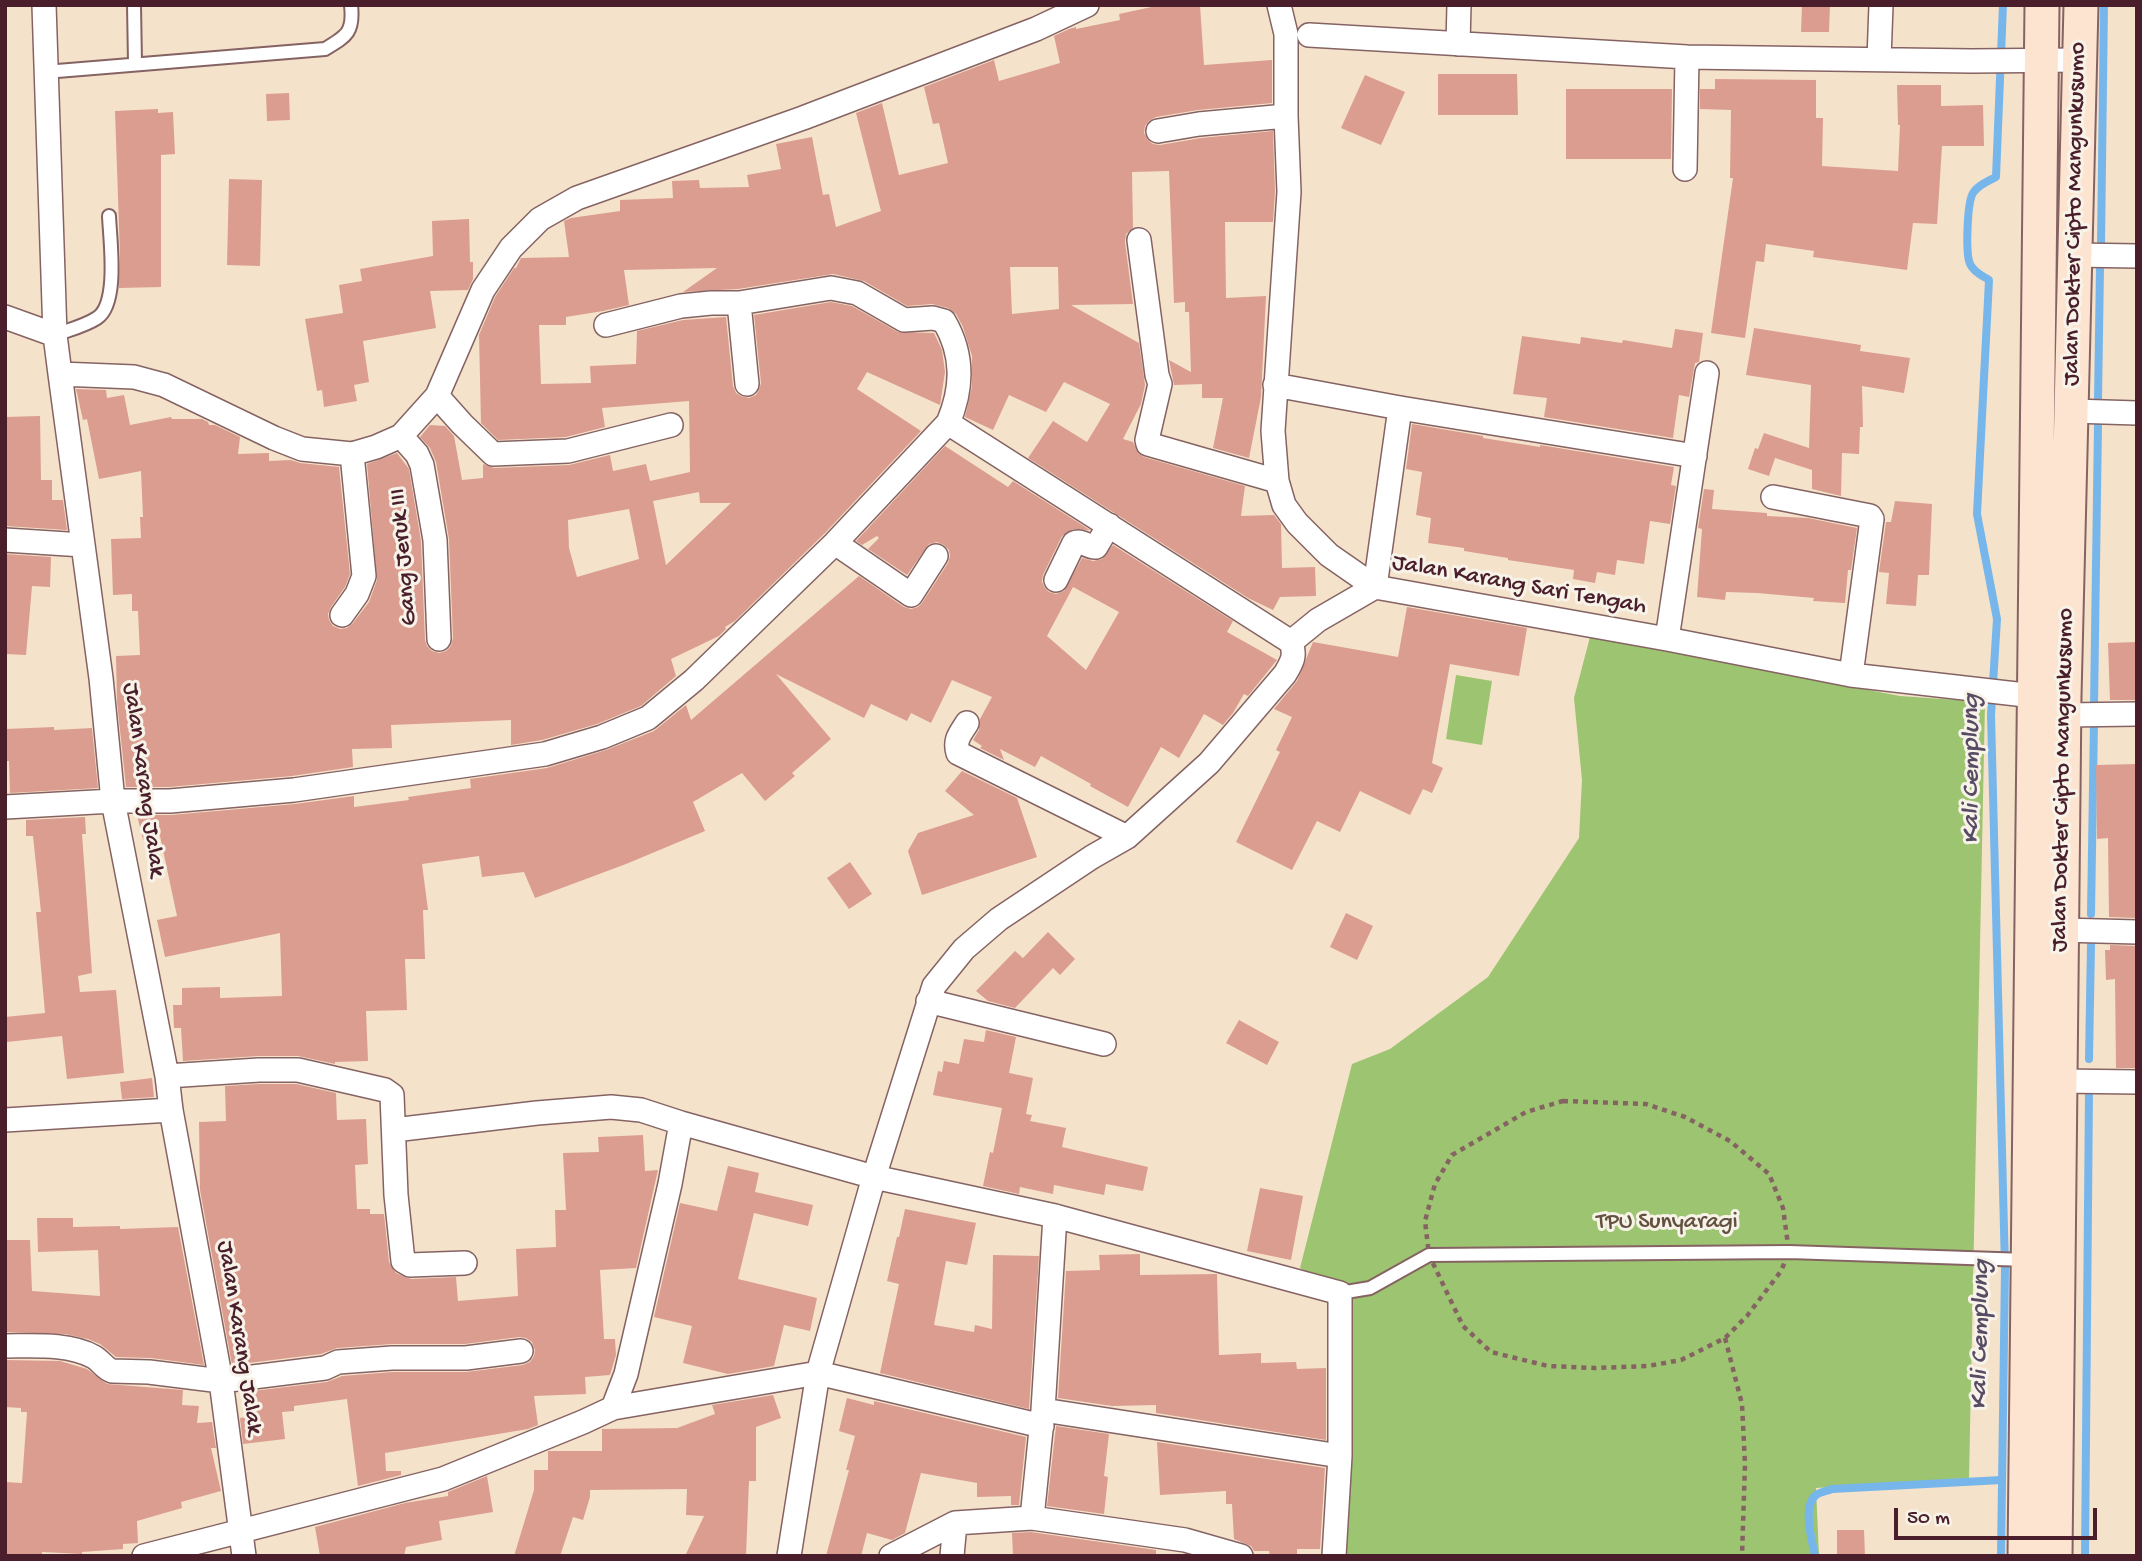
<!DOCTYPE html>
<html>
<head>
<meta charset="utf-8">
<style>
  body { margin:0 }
  #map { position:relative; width:2142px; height:1561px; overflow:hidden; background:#f5e2cb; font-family:"Gochi Hand",sans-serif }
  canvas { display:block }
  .frame { position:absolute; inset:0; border:7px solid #4a1f2b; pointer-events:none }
  .scale { position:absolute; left:1894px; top:1508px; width:203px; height:32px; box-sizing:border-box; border:4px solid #4a1f2b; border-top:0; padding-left:9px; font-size:21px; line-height:24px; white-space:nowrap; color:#4a1f2b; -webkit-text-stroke:5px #f7f3e8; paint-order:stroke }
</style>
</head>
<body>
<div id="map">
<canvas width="2142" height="1561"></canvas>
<div class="frame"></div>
<div class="scale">50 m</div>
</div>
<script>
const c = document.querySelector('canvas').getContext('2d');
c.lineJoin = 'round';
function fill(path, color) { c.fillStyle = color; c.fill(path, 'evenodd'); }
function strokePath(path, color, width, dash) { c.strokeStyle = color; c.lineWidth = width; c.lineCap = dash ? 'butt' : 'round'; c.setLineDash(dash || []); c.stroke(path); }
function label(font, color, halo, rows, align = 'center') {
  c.font = font + ' "Gochi Hand",sans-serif'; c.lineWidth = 6; c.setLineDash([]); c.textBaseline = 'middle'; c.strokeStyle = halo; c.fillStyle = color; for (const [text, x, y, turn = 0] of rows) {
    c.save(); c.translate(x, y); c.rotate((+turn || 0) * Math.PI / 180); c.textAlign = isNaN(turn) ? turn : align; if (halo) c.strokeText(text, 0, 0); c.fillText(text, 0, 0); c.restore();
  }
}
const green = new Path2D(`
  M1590,637l310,59 85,6 -16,776 -153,10 3,68h-474l6,-258 -51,-30 52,-204 38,-15 98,-72 91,-139 3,-58 -8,-82z
  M1456,675l36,6 -10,64 -36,-6z`);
const stream = new Path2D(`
  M2101,244l3,-239
  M2098,400l2,-133
  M2094,706l4,-281
  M2091,914l3,-192
  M2089,1059l2,-115
  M1815,1556c-3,-15 -13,-50 1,-61 4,-3 11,-4 16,-6l170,-9
  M2001,1556l4,-287 -14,-554 6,-96 -20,-105 12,-234c-8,-5 -18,-10 -20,-19 -3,-12 -2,-58 4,-68 5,-8 15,-12 23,-16l7,-172
  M2085,1556l4,-465`);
const building = new Path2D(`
  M1161,5h39l4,60 68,-5v43l-74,7 -42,7 -7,4 -4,5 -1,7 4,7 5,4 7,1 41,-7 72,-7 2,61 -2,30h-48l1,76 40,-2 -5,101 -12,61 -36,-10 10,-50h-21v-14l-28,1 -5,-25 22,12 -2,-60h-4v-10l-11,1 -5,-132 -37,1 1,56 -7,6 -1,8 8,62 -62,1 68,38 6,42 -4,19 -18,35 10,3 5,11 6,4 101,29 -4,30 33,-1 7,9 1,44 33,-1 1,29 -36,1 -7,13 -25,-12 -220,-140 25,-37 34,21 23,-38 -46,-22 -18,30 -37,-17 -16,35 -28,-13 7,-31v-30l-9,-29 -7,-13 -8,-6 -16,-4 -25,2 -43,-25 -31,-7 -95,15 -55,3 34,-24 -93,2 5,35 -26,6 -37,6v8h-27l2,59 50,-1 -1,-17 46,-2 1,-33 46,-11 43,-3 7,69 3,7 5,3 8,2 7,-3 3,-5 2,-7 -7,-68 77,-13 21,4 46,26 36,1 8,17 3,22 -5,33 -73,-33 -10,17 64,42 -96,102 -90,88 -10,6 1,2 -7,7 -48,23 5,17 -35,30 -44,18 -55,16 -31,5v-25l-120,5 1,23 -40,1 1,18 -61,9 -123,11h-43l-9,-85 -1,-46 24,-1 -2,-44h-6v-17l-19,1 -2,-56 30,-1 -1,-21h3l-2,-46 -42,8 -12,-60 -4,1 -7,-31 30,1 1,8 17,-3 6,30 41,-8 1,2h30l6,3 1,3h6l25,12 -2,17 31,-1v8l22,-1 9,3 39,4 11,107 -5,13 -14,20 -3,7 1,6 4,6 7,3 7,-1 6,-5 16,-21 8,-22 -10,-116 30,-11 12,16 12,72 4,99 2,6 5,5 7,2 7,-2 5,-5 2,-8 -4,-99 -13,-77 -6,-14 -10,-11 10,-12 15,1 9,10 8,44 21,-2v-14l11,4 75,-3 41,-10 3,16 33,-7 4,17 40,-9 -1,-71 -87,7 3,19 -39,10 -68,3 -17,-17 -2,-88 16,-38 19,-29h2l5,-10 48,-1 -5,-36 7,-3 49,-7v-11l53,-2 -1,-17 27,-1 1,8 49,-1 -2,-12 34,-6 -5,-25 36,-7 11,58 6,-1 7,33 45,-16 -25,-98 26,-10 17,72 49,-12 -9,-40 -6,1 -9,-37 70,-27 5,21 61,-18 -6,-27 15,-7 7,-2v2l44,-9 -1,-6zM1010,267h48l1,42 -47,5zM699,492l1,11h31l-65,62 -13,-64zM629,509l10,50 -62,18 -8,-29 -1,-28z
  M1802,5h28l-1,27h-28z
  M1438,74h79l1,41h-80z
  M1365,75l40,17 -24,53 -40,-17z
  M1715,79l101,1v38h7l-1,48 76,5 2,-46h-2l-1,-40h44v21l42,-1 1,41h-42l-5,78 -24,-1 -6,47 -94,-13 1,-6 -48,-7 -2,18 -8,-1 -11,77 -34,-5 22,-155h-3l1,-68 -31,-1v-20h15z
  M1566,89h106l-1,70h-105z
  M289,93l1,27 -23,1 -1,-27z
  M158,109v4l15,-1 2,42 -14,1v132l-42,1 1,-33 -5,-144z
  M229,179l33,1 -2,86 -33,-1z
  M469,219l1,43h3v17l-5,11 -38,1 6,37 -73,13 6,41 -15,3 3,16 -33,6 -2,-17 -5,1 -12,-72 38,-6 -4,-28 23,-4 -2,-12 73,-13 -1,-35z
  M1754,328l107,17 -1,6 50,7 -6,35 -42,-7 1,41h-3l-1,27 -17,-1 -1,43 -29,-7v-19l-37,-12 -6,18 -21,-7 7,-21 3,1 6,-16 45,15 2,-63 -65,-10z
  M1675,329l28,4 -4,29 -4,1 -6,34 -10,-2 -6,43 -129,-21 3,-19 -34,-4 9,-58 58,8 1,-7 41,6 1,-3 49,8z
  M40,416l1,64h11v20h11l4,30 -62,-4v-109z
  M1412,424l71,12v2l57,9v-2l134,22 -3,18 5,1 -6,38 -20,-3 -6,43 -27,-4 -2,15 -18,-3 -2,11 -22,-4 1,-9 -66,-10v-2l-44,-7v-3l-36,-5 3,-25 -15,-3 6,-43 -16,-3z
  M945,446l63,41 5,-6 77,49 -17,-1 -11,7 -19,39 -1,7 3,6 4,4 7,2 8,-3 18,-33 11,3 9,-2 11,-14 120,76 -6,11 50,28 -29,36 -4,-2 -11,19 -10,12 -19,-11 -25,44 -18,-11 -33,60 -38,-21 1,-2 -50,-28 -6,11 -35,-18 4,11 -24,-12 2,-2 -9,-6 6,-10 1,-11 12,-22 -40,-17 -21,43 -20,-10 -4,8 -36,-17 -7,14 -88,-44 55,65 -39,34 3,3 -30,25 -23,-28 -49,29 12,29 -79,33 -91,34 -11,-26 -42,5 -3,-21 -57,8 6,46h-5l2,49h-20l2,51 -41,1 2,50 -33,1v2l-37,-8h-40l-75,5 -2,-33h-7l-1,-23h9v-17l38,-1v11l62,-2 -2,-63 -115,24 -8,-37 20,-4 -17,-80 -17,4 -6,-25h34l124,-11 59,-8v11l55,-7 -1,-3 63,-9 -1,-9 77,-11 59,-18 48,-19 32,-26 5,15 168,-144 45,31 7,2 7,-2 4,-4 26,-40 2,-7 -1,-6 -5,-5 -7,-3 -8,2 -22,31 -39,-26 11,-11 -2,-2 -15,9 -6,-4zM1073,587l46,25 -33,58 -39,-34z
  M1704,489l10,1 -2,19 55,4v3l41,2 49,10 -6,42h-3l-3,33 -32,-2 1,-3 -57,-5 -31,-1 -1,8 -28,-3 5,-68 -4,-1z
  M1895,501l37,3 -3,71h-11l-2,31 -30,-2 3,-31 -10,-1 7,-50h5z
  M5,554l46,3 -1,30 -18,-1 -6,69 -21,-1z
  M1407,607l120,21 -8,48 -69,-12 -18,99 11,5 -11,25 -9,-4 -13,26 -50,-24 -20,41 -23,-11 -25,49 -56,-28 44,-90 -4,-2 16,-33 -18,-8 23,-28 16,-39 85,15z
  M2137,642v58h-27l-2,-57z
  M54,727v3l38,-2 6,60 -88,5 -1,-32h-3l-1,-32z
  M2137,764v154l-28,-1 -1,-79 -11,1 -1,-74z
  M962,771l55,27 20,59 -115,38 -14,-44 10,-18 56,-18 -29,-24z
  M85,817l1,17h-4l10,139 -14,3 2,16 36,-2 8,83 -57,6 -5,-43 -55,6 -2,-25 40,-4 -9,-101h5l-8,-76h-7v-16z
  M850,862l22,32 -23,15 -22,-31z
  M1346,913l27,13 -16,34 -27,-13z
  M1048,932l27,27 -15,16 -7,-7 -38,40 -27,-7 -12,-10 39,-40 8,7z
  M2110,945l27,1v122h-21l-1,-89 -9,1 -1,-30h5z
  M1239,1020l40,22 -12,23 -41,-22z
  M986,1030l30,7 -7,36 24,5 -7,36 6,1 -2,6 36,7 -4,19 86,20 -5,24 -37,-7 -2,11 -50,-10 -1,9 -33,-7 -1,7 -36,-8 7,-34 3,1 9,-45 -69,-13 5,-24 4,1 2,-11 15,3 5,-25 20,3z
  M152,1078l2,19 -32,2 -2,-17z
  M259,1084h37l40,9 1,27 29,-1 2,45 -13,1 2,44h13v5h14l5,48 7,11 15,6 45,-2 2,24 60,-5 -2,-47 40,-2 -1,-37h11l-3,-57 36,-1 -1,-15 45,-2 2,36 13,-1 -22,98 -36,2 4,69h11l1,16 -6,20 -25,2 1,17 -52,2 4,29 -10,4 -143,24 1,18h15v4l-43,11 -11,-87 -53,7v5l-12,1 3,27 -42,5 -3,-26 16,-2 -3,-25 74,-9 15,-6 51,-4h73l57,-7 7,-3 4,-6 1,-6 -3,-8 -6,-4 -7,-1 -54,7h-73l-55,4 -16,6 -89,11 -32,-175 -1,-68 27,-1 -1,-35z
  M728,1166l31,7 -4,19 58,13 -5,21 -54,-13 -16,66 79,19 -7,33 -26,-6 -10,41 -46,8 -45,-11 9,-37 -38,-9 26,-114 37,8z
  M1260,1188l43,8 -12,64 -44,-9z
  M905,1209l71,14 -9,42 -21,-4 -12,64 40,7 1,-7 17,4 1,-74 46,1 -10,153 -149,-36 19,-89 -12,-3 10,-44h2z
  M37,1218h36v9l47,-1v3l58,-2 26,138 -53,-7 -35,-1 -16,-13 -12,-5 -23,-5 -60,-2v-92h25l2,51 68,5 -2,-46 -60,2z
  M1140,1254v21l77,-1 2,81 42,-2v10l35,-1 1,7 29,-1v72l-170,-27v-8l-44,1 -54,-8 8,-127 34,-1 -1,-15z
  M5,1360l55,1 27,8 20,15 76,6 -1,15 17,1 -2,17 15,-1 4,26h-5l10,43 -40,11 1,6 -45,13 1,22 -15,1v5l-41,3v2l-40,-2v4h-37v-74l17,1 5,-71h-6v-4l-16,-1z
  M773,1395l8,23 -25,9v54h-7l-3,75h-61l19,-40 -18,-1 1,-26 -97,1v7l-7,23 -10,-3 -13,39h-46l20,-66v-20h14v-19h54v-22l75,-1 38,-14 -3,-9z
  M847,1398l27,7v-4l152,36 -7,68h-8v-9l-34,1v-14l-56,-10 -16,60 -13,7 -25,-7 -6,23h-35l23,-86h-3l9,-34 -16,-5z
  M1056,1426l53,8 -5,42 4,1 -4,37 -57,-8z
  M1157,1442l168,26 -5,81h-23v7h-27l-1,-5h-15l-3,-5 -17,-7 -2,-35h-6v-13l-66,4z
  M487,1476l6,36 -54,9 3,19 -36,7 -2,9h-84l-5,-29 90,-24 43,-7v-4z
  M1837,1530h27l1,26h-28z
  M1031,1532l125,18v6h-143l-1,-23z`);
const path = new Path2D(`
  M1563,1101l83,3 39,13 45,24 39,33 14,34 6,44 -8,19 -34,45 -22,22 -44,22 -33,6 -53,2 -47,-2 -57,-14 -28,-26 -34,-71 -4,-34 10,-37 17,-29 74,-43z
  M1725,1338l17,66 3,60 -3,92`);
const service = new Path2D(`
  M134,5l1,58
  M45,72l280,-23c22,-13 29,-17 26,-44
  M55,335c13,-5 30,-9 42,-17 22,-14 13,-78 12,-102
  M1340,1293l30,-5 59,-33 360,-3 238,8`);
const minor = new Path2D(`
  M44,5l11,330 5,39 41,304 12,123 54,275 4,34 50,271 23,175
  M1279,5l7,29v82l3,76 -16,239 4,50 7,24 13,18 32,32 46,32 292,52 184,36 183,21h15
  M1309,35l378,22 285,4 108,-1
  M1458,44l1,-39
  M1879,59l2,-54
  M1158,131l41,-7 87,-8
  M1685,169l2,-112
  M1139,240l18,135 3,9 -13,56 1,4 129,37
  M2074,255l63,1
  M739,303l8,81
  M5,317l50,18
  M606,325l75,-19 30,-3h28l92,-15 26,5 47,27 29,-2 11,3c20,34 19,67 4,102
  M60,374l74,3 30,8 110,53 28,11 50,5 24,-7 25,-11 36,-40 46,-106 28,-42 29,-29 37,-21 226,-80 233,-89 51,-24
  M1275,385l125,23 295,48
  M437,396l25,28 31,30 75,-3 103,-26
  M2072,411l65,2
  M401,436l16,18 5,11 13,75 4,99
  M1773,497l97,19 2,3 -21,156
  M5,540l78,5
  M835,543l76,52 25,-39
  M1056,580l18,-37c8,-4 14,5 22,4l13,-22
  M342,615l15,-21 7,-18 -12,-122
  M1667,639l40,-266
  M1291,642l27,-22 57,-33 25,-179
  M2065,715l72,-1
  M967,723c-7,11 -13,17 -9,30l169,84
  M5,807l108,-6h57l124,-11 251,-36 57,-17 46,-19 46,-38 141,-137 113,-120 343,219c5,14 1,20 -6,32l-76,89 -82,74 -35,20 -93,62 -35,30 -30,37 -60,191 -56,196 -29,183
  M2062,930l75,2
  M928,1001l176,43
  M167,1076l92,-6h39l87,20 7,5 4,100 7,66 7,4 55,-2
  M2060,1081l77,1
  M5,1120l166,-10
  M394,1130l143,-17 74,-6 30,3 40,13 193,54 181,39 285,77v163l-6,100
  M5,1346c28,0 64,-3 89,11 7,4 10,11 18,14l37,1 72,9 104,-13 13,-6 54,-4h74l55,-7
  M613,1408l13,-34 44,-190 11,-61
  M1043,1410l297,46
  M1032,1518l11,-108 12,-194
  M144,1556l299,-77 140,-57 30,-14 205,-35 224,53
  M891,1556l64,-33 77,-5 153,22 56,16
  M952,1556l3,-33`);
const secondary = new Path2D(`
  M2025,1556l17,-1551
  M2055,1556l9,-860 17,-691`);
const streetNames = [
  ["Jalan Dokter Cipto Mangunkusumo",2076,214,-89],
  ["Gang Jeruk III",405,557,-95],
  ["Jalan Karang Sari Tengah",1519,586,10],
  ["Jalan Karang Jalak",142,780,82],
  ["Jalan Dokter Cipto Mangunkusumo",2064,780,-89],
  ["Jalan Karang Jalak",238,1338,81]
];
const parkNames = [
  ["TPU Sunyaragi",1667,1223]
];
const waterNames = [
  ["Kali Cemplung",1973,769,-90],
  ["Kali Cemplung",1982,1335,-89]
];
fill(green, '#9dc470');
strokePath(stream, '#77b6eb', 8);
fill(building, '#db9d90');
strokePath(service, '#866363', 16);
strokePath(minor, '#866363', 26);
strokePath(secondary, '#866363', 37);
strokePath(path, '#866363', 4.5, [5, 5]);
strokePath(service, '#fff', 12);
strokePath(minor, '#fff', 23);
strokePath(secondary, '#fde4d1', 33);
label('24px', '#4a1f2b', '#f7f3e8', streetNames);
label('24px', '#635140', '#f7f3e8', parkNames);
label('italic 26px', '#584c65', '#f7f3e8', waterNames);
</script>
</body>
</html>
